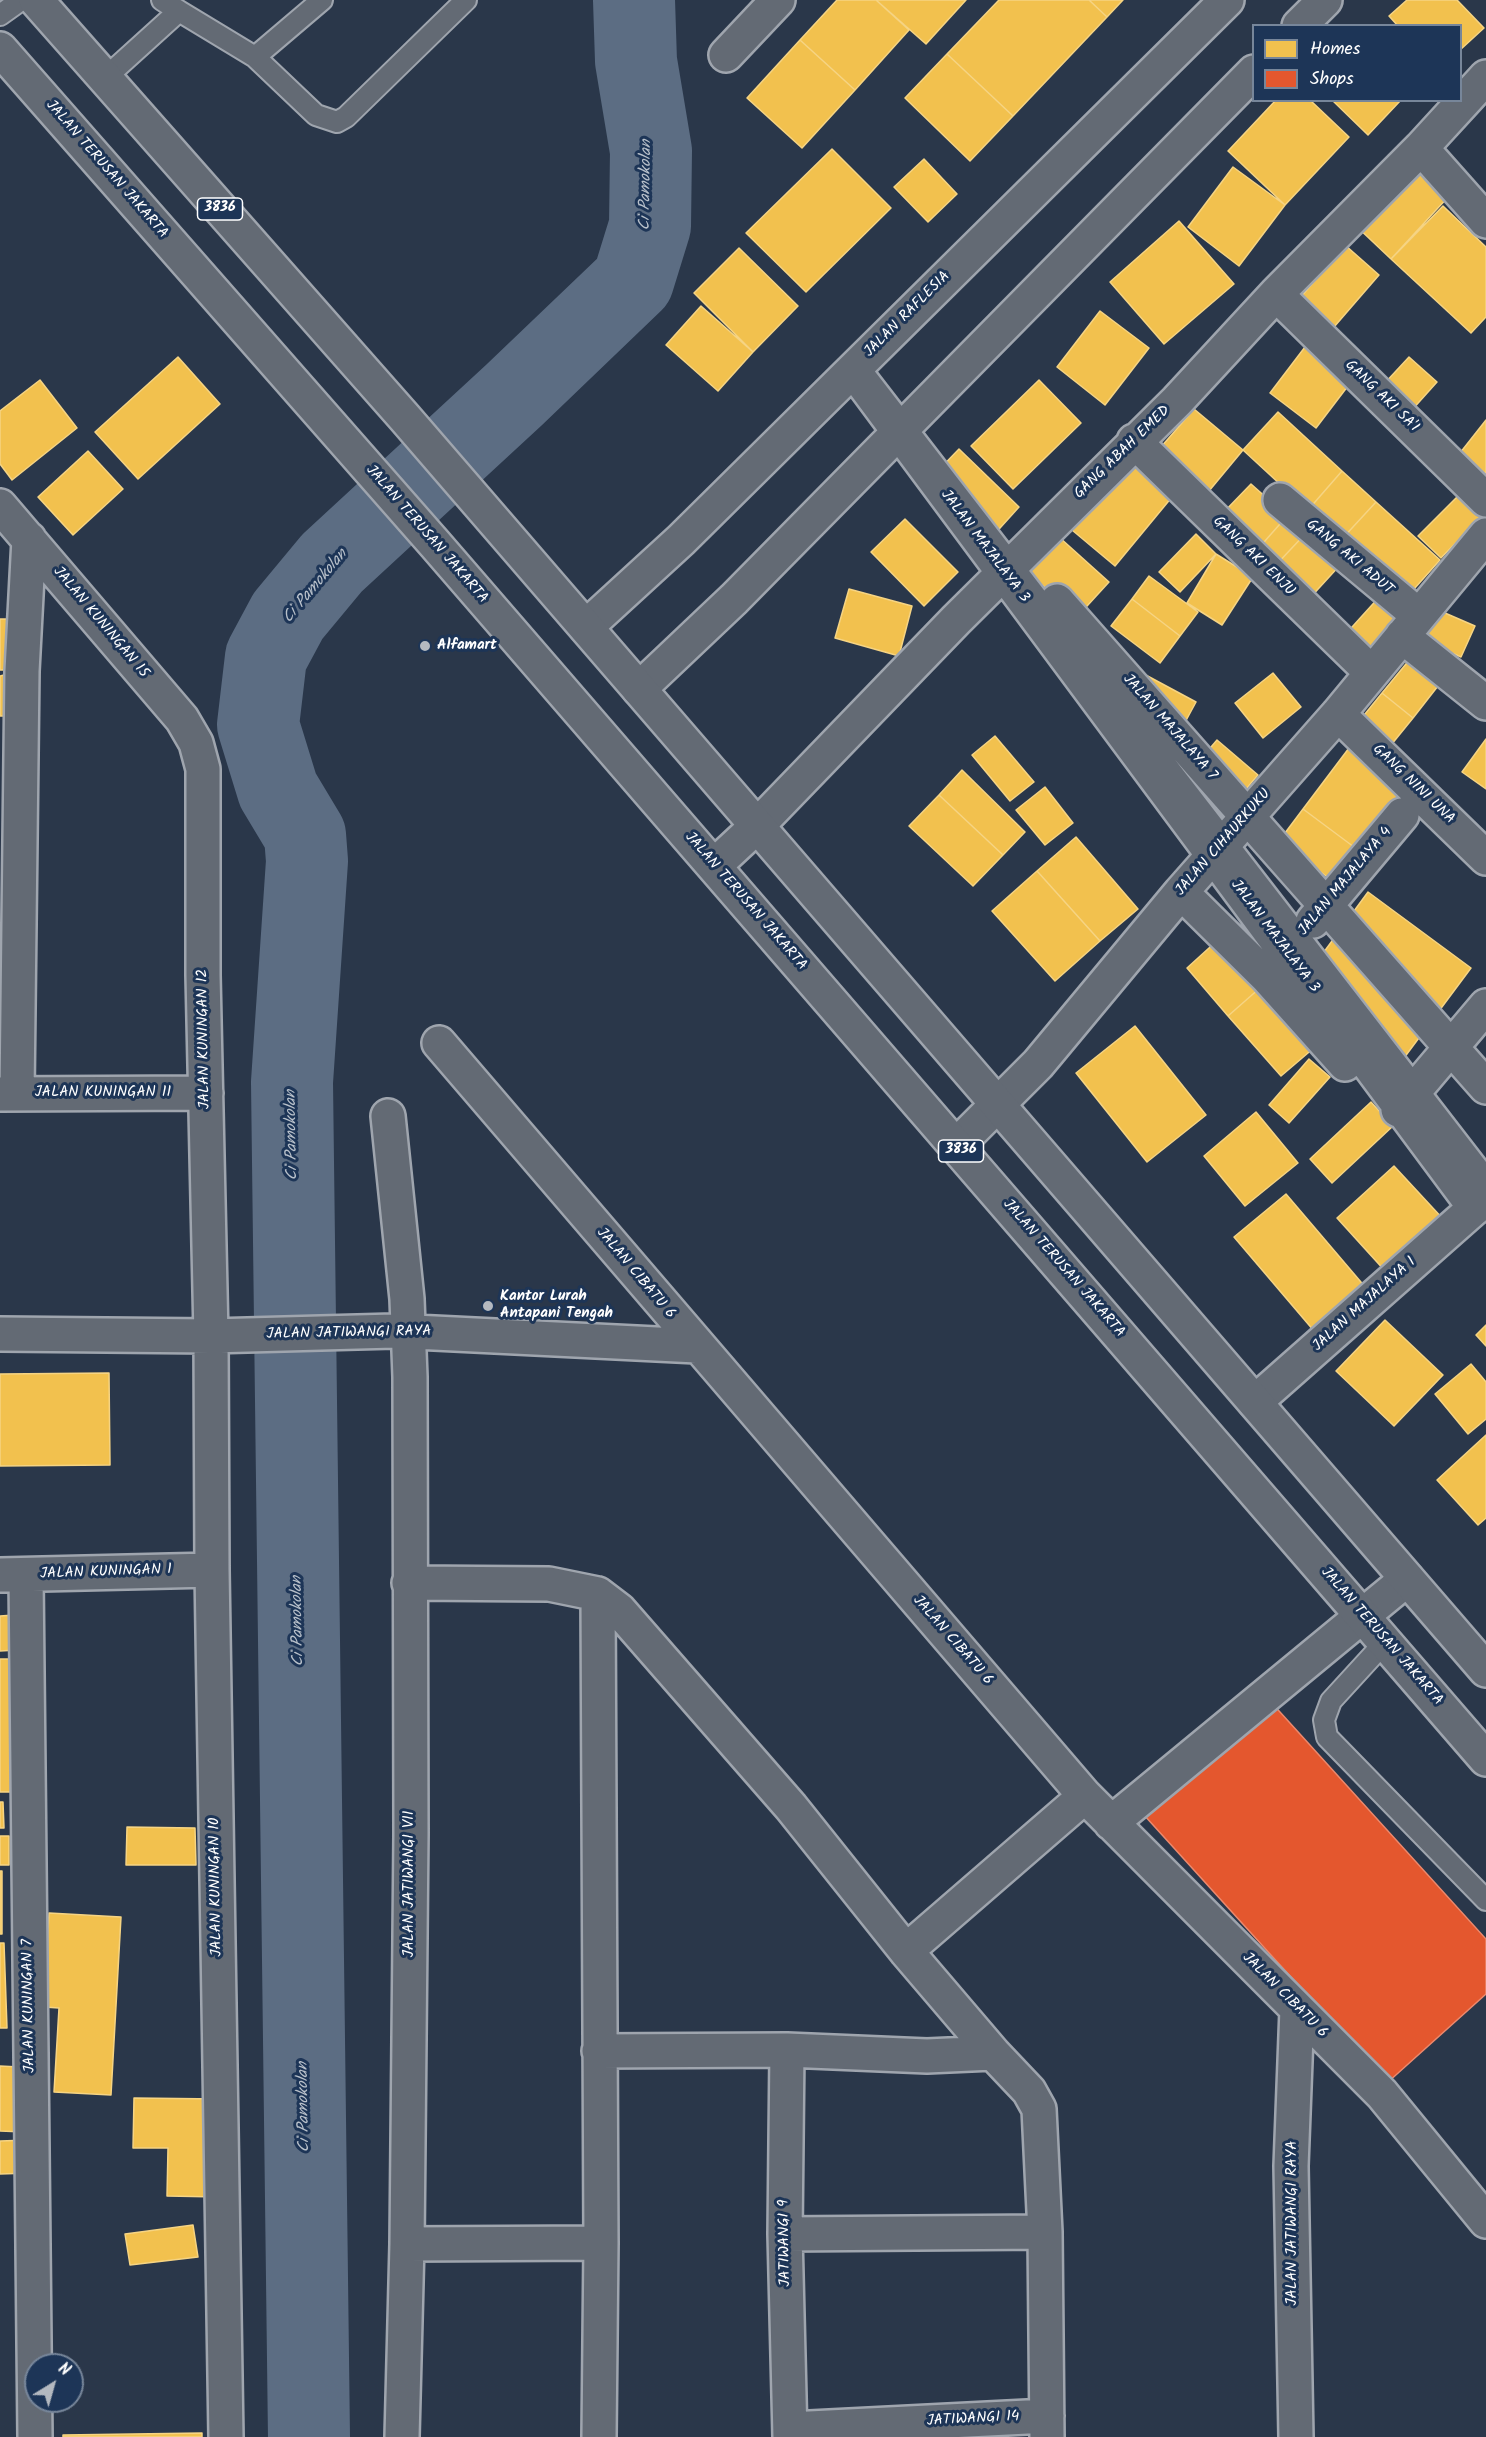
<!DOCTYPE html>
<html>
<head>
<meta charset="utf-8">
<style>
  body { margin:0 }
  #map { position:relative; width:1486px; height:2437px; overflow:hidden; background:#2a374a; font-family:Kalam,sans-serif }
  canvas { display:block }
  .legend { position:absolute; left:1252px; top:24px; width:210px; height:78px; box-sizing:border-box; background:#1d3557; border:2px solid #77869a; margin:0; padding:8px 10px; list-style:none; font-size:18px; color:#fff }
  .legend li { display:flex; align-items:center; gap:12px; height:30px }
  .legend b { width:30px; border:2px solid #77869a }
  .north { position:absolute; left:24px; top:2353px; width:60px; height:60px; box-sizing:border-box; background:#1d3557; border:2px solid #77869a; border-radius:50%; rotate:37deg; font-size:16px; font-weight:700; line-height:24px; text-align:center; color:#fff }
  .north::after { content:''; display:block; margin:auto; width:21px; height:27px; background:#b4b9c0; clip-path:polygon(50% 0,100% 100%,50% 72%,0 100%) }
</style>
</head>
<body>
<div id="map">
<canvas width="1486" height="2437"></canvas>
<ul class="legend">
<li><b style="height:16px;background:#f2c14e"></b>Homes</li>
<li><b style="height:16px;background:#e4572e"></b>Shops</li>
</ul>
<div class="north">N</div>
</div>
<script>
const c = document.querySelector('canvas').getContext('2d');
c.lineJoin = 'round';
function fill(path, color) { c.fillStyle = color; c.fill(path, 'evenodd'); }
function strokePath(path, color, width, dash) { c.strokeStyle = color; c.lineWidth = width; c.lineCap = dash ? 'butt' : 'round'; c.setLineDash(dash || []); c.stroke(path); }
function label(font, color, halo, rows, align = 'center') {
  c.font = font + ' Kalam,sans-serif'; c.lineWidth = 6; c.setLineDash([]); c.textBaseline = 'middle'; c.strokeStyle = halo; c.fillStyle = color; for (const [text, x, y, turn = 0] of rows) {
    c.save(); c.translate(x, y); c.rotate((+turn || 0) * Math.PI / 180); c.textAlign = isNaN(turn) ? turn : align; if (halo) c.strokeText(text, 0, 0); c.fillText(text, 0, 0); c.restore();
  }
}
const homes = new Path2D(`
  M837,0h39l33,30 -54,60 -55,-50z
  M876,0h90l-40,44z
  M999,0h90l18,17 -94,99 -66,-62z
  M1089,0h34l-16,17z
  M1407,0h50l27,28 -24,22v-24h-62l-9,-10z
  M800,40l55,50 -53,58 -55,-50z
  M947,54l66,62 -43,45 -65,-63z
  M1276,100h34l39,37 -64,68 -57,-54z
  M1332,100h69l-33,35z
  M832,149l59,59 -85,84 -60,-59z
  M924,159l33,35 -29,28 -34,-35z
  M1411,162l38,34 -58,63 -37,-35z
  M1233,167l52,38 -46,61 -51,-39z
  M1443,206l43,41v70l-15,16 -80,-74z
  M1179,221l55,63 -70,60 -54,-62z
  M1345,245l34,30 -45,52 -34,-29z
  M739,248l59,58 -45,46 -59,-59z
  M701,306l52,46 -35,39 -52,-46z
  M1100,311l49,37 -44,57 -48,-38z
  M1305,347l46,35 -35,46 -46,-35z
  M178,357l42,47 -82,75 -43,-47z
  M1409,357l28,25 -26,29 -28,-26z
  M40,380l37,48 -65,52 -12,-16v-53z
  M1039,380l42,43 -68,66 -42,-43z
  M1194,409l49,41 -39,47 -50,-42z
  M1278,412l64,59 -34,39 -65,-60z
  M1486,420v54l-26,-21z
  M959,449l60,58 -28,31 -61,-59z
  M88,451l35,38 -50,46 -35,-38z
  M1129,462l43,35 -57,69 -43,-36z
  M1342,471l34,31 -35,38 -33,-30z
  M1251,484l36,32 -30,34 -36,-35z
  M1466,488l20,24 -45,46 -23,-22z
  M1376,502l64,58 -34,38 -65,-58z
  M1287,516l20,16 -33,35 -17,-17z
  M905,519l53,53 -34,34 -53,-54z
  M1307,532l34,32 -32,35 -35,-32z
  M1196,534l20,20 -36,38 -21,-20z
  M1059,537l50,45 -32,35 -50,-46z
  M1216,554l37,23 -31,48 -35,-22z
  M1149,576l49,36 -18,24 -48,-37z
  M849,589l63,17 -13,50 -64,-18z
  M1381,595l23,21 -38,42 -23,-21z
  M1132,599l48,37 -20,27 -49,-37z
  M1438,610l37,16 -14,31 -37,-16z
  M0,619h12l1,51h-13z
  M1415,653l30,24 -32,41 -31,-25z
  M1142,673l54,29 -20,37 -53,-30z
  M1273,673l28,34 -38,31 -28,-35z
  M4,675l1,41h-5v-40z
  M1382,693l31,25 -26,32 -31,-25z
  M995,736l39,46 -24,19 -38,-46z
  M1486,739v50l-24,-17z
  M1217,740l41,35 -29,34 -41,-35z
  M1349,748l55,41 -46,61 -55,-41z
  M962,770l63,62 -22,23 -64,-60z
  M1045,787l28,36 -28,22 -29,-35z
  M939,795l64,60 -30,31 -64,-60z
  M1303,809l55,41 -24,32 -55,-41z
  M1076,837l62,72 -38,32 -63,-70z
  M1037,871l63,70 -45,40 -63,-70z
  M1368,892l103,76 -73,98 -102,-76z
  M1220,938l41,49 -33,29 -41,-48z
  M1261,987l54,60 -34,29 -53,-60z
  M1135,1026l71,89 -59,47 -71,-89z
  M1309,1059l21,18 -41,46 -20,-18z
  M1371,1102l22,24 -61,57 -22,-24z
  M1256,1112l42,51 -53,43 -41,-50z
  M1394,1166l50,54 -58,52 -49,-54z
  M1286,1194l86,101 -52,43 -86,-101z
  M1385,1320l58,55 -49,51 -58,-55z
  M1486,1325v21l-10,-11z
  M1471,1364l15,18v37l-18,15 -33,-40z
  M109,1373l1,92 -110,1v-92z
  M1486,1435v83l-8,7 -41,-45z
  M14,1615l3,35 -17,1v-35z
  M0,1659h11l6,133h-17z
  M0,1802h3l1,26h-4z
  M127,1827l68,1 1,37h-70z
  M0,1836h9v29h-9z
  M0,1871h2v63h-2z
  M49,1913l72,4 -10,178 -57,-3 5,-84 -15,-1z
  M0,1943h4l3,85h-7z
  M0,2066l19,1 5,65 -24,-1z
  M134,2098l86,1 -1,98 -52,-1 1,-48h-35z
  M28,2140l2,33 -30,1v-33z
  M193,2225l5,32 -68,8 -5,-31z
  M202,2433v4h-139v-2z`);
const shops = new Path2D(`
  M1270,1701l216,238v55l-99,89 -243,-268z`);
const river = new Path2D(`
  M309,2437l-17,-1355 15,-221 -2,-26 -27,-45 -20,-65 8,-68 22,-41 44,-53 182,-168 119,-114 17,-55 1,-75 -15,-90 -2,-61`);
const lane = new Path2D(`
  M162,0l17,11
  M0,15l21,-15
  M255,57l67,-57
  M105,78l74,-67 76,46 61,58 21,7 9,-5 120,-117
  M1385,1642l-54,59 -7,19 3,17 159,163`);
const street = new Path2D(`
  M1299,26l26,-26
  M726,55l52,-55
  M1421,148l65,73
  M1276,294l210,206
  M1134,441l238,232
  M1280,500l138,115
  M0,506l182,213 14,24 7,26v206l8,361 1,234 14,867
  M1057,601l429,486
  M586,627l95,-87 546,-540
  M1402,636l84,67
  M639,689l95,-90 520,-527
  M1338,714l148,144
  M757,826l199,-206 221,-219 99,-107 145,-146 65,-71
  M1181,892l86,85 78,87
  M1313,921l89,-106
  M439,1043l646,753 297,298 104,127
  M17,1093l5,-422 7,-132
  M0,1094l206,-1
  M1398,1110l88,-104
  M388,1116l19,183 3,78 1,457 -4,410 -5,193
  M956,1146l82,-82 143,-172 157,-178 148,-179
  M1475,1208l-622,-838 633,819
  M0,1334l211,2 183,-5 303,15
  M1255,1402l231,-204
  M0,1575l212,-5
  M26,1576l9,861
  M409,1583l140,1 49,10 21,16 172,197 115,144 87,102 -66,3 -140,-6 -188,1
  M598,1594l3,649 -2,194
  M1111,1823l296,-244
  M906,1951l179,-155
  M787,2050l-2,184 5,203
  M993,2053l36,38 10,18 6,123 2,205
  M785,2234l260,-2
  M407,2244l194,-1
  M790,2429l257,-13
  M1296,2437l-5,-271 6,-157`);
const primary = new Path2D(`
  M36,0l369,418 1081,1252
  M0,49l435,495 1051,1215
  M714,866l43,-40`);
const markers = [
  [425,646,6,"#b4b9c0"],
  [488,1306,6,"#b4b9c0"]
];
const shields = [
  [220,209,45],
  [961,1151,45]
];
const shieldNames = [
  ["3836",220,209],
  ["3836",961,1151]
];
const streetNames = [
  ["JALAN TERUSAN JAKARTA",106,170,49],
  ["JALAN RAFLESIA",908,315,-45],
  ["GANG AKI SA'I",1381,397,44],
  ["GANG ABAH EMED",1123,453,-44],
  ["JALAN TERUSAN JAKARTA",426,535,49],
  ["JALAN MAJALAYA 3",984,547,53],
  ["GANG AKI ENJU",1253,557,44],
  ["GANG AKI ADUT",1349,558,40],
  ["JALAN KUNINGAN 15",100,623,50],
  ["JALAN MAJALAYA 7",1169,728,49],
  ["GANG NINI UNA",1413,785,44],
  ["JALAN CIHAURKUKU",1224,843,-49],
  ["JALAN MAJALAYA 4",1346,882,-50],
  ["JALAN TERUSAN JAKARTA",745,902,49],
  ["JALAN MAJALAYA 3",1274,937,53],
  ["JALAN KUNINGAN 12",205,1039,-91],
  ["JALAN KUNINGAN 11",103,1093],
  ["JALAN TERUSAN JAKARTA",1063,1269,49],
  ["JALAN CIBATU 6",635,1274,50],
  ["JALAN MAJALAYA 1",1365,1305,-42],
  ["JALAN JATIWANGI RAYA",349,1334,-1],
  ["JALAN KUNINGAN 1",106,1573,-2],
  ["JALAN TERUSAN JAKARTA",1381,1637,49],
  ["JALAN CIBATU 6",952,1641,49],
  ["JALAN JATIWANGI VII",410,1884,-90],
  ["JALAN KUNINGAN 10",217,1887,-91],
  ["JALAN CIBATU 6",1284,1996,45],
  ["JALAN KUNINGAN 7",30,2006,-91],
  ["JALAN JATIWANGI RAYA",1293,2223,-90],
  ["JATIWANGI 9",786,2243,-91],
  ["JATIWANGI 14",973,2420,-3]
];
const poiNames = [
  ["Alfamart",437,646],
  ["Kantor Lurah",500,1297],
  ["Antapani Tengah",500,1314]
];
const waterNames = [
  ["Ci Pamokolan",647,185,-89],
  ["Ci Pamokolan",316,587,-50],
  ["Ci Pamokolan",293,1135,-91],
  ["Ci Pamokolan",299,1621,-91],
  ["Ci Pamokolan",305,2107,-91]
];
fill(homes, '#f2c14e');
strokePath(homes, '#f6d483', 1.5);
fill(shops, '#e4572e');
strokePath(shops, '#ec896d', 1.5);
strokePath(river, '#5c6d83', 82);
strokePath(lane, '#9fa5ae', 24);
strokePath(street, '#9fa5ae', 38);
strokePath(primary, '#9fa5ae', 38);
strokePath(lane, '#636a74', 20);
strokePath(street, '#636a74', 33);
strokePath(primary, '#636a74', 33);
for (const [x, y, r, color] of markers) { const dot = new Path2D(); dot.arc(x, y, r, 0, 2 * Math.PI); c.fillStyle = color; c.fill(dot); strokePath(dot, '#1d3557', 2); }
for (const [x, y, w] of shields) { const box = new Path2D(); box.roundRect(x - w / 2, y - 11, w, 22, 4.5); c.fillStyle = '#1d3557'; c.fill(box); strokePath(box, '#fff', 1.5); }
label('bold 14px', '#fff', null, shieldNames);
label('15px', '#fff', '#1d3557', streetNames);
label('bold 15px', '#fff', '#1d3557', poiNames, 'left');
label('italic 16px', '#b8c0ca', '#1d3557', waterNames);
</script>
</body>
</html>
